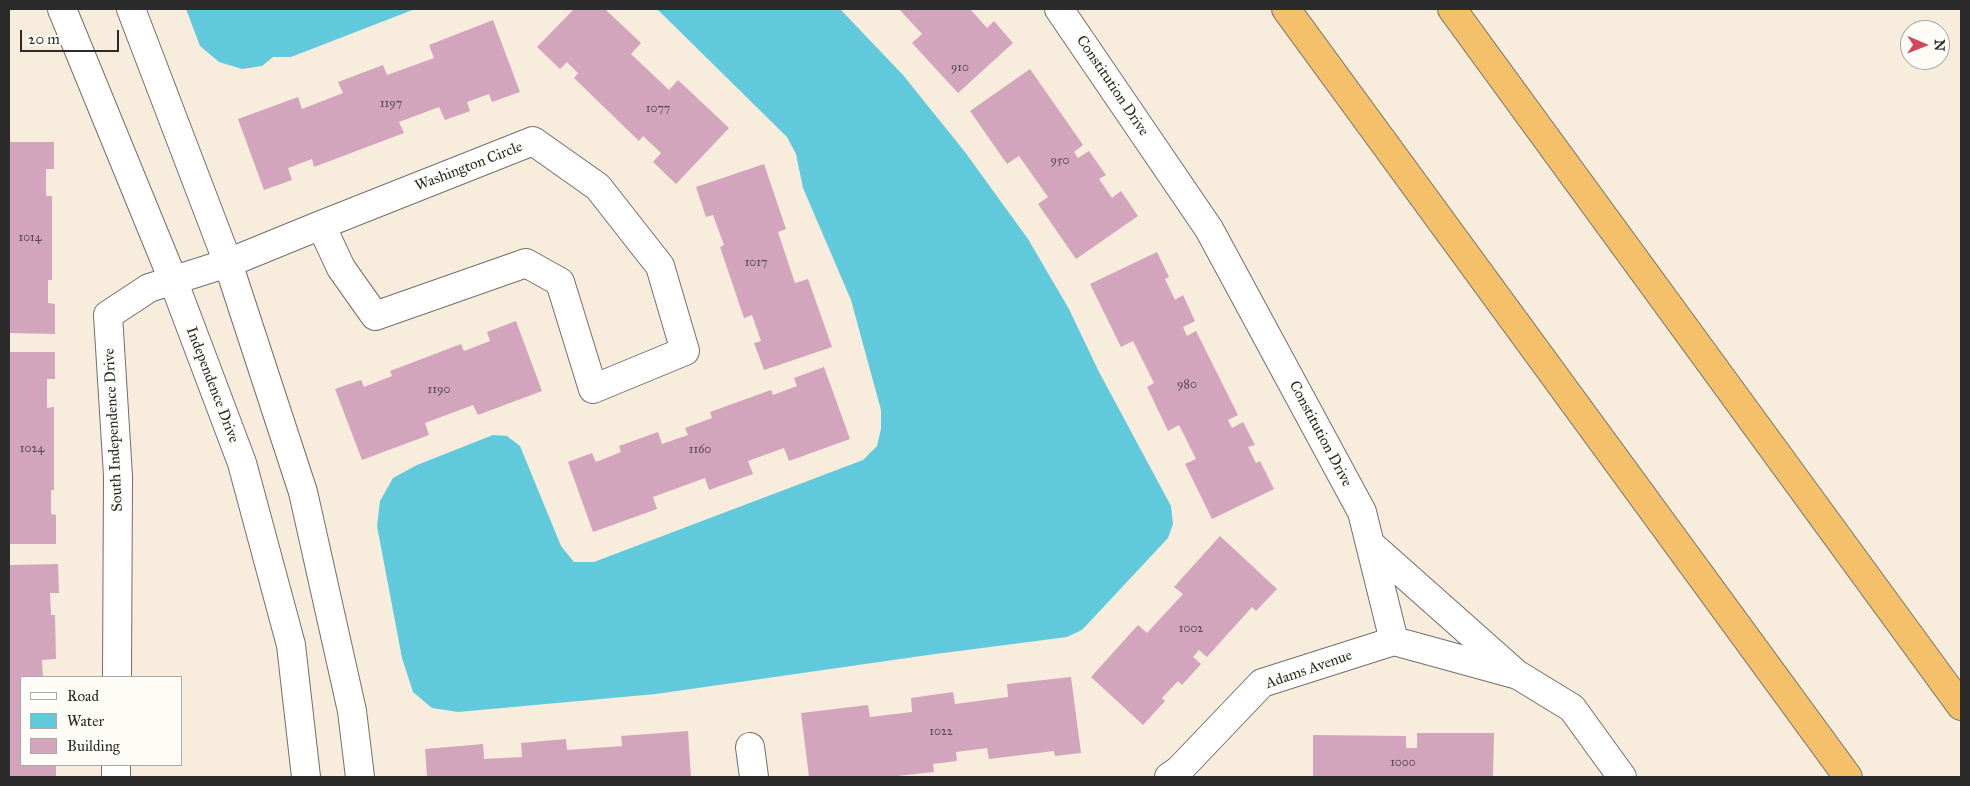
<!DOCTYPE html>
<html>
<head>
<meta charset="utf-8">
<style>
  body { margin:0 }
  #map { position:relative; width:1970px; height:786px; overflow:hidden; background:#f8eddc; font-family:"IM FELL Great Primer",serif }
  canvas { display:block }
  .frame { position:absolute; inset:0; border:10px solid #2b2b2b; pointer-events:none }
  .legend { position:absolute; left:20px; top:676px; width:162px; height:90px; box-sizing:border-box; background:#fdfcf7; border:1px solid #a9a8a5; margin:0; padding:6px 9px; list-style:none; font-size:15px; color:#2b2b2b }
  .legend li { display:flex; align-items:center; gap:10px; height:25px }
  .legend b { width:25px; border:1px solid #a9a8a5 }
  .north { position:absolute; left:1900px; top:20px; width:50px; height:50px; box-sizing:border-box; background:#fdfcf7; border:1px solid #a9a8a5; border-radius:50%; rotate:91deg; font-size:14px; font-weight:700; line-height:20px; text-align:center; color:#2b2b2b }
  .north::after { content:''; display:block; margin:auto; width:18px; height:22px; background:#d1495b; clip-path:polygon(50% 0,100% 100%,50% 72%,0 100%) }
  .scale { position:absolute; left:20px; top:30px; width:99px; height:22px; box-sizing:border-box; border:2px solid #2b2b2b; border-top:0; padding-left:6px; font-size:15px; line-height:18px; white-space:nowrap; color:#2b2b2b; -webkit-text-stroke:4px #fdfcf7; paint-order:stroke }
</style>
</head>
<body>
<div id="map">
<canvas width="1970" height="786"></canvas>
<div class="frame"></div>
<ul class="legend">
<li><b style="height:6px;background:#fff"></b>Road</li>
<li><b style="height:14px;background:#60c9db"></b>Water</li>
<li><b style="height:14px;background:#d2a5bc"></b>Building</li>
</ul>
<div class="north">N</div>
<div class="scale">20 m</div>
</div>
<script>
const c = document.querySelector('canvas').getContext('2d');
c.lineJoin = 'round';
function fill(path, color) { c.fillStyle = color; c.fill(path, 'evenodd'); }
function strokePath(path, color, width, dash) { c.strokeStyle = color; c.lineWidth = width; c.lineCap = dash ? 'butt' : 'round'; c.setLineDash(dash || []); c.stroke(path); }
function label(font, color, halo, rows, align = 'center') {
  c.font = font + ' "IM FELL Great Primer",serif'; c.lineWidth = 4; c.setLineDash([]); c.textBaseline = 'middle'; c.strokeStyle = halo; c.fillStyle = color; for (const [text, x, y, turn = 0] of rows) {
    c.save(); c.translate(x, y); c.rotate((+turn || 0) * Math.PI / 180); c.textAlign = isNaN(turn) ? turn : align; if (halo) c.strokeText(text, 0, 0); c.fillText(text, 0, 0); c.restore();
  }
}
const water = new Path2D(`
  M186,9h229l-124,48h-18l-11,9 -20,3 -23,-7 -19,-16z
  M657,9h183l63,66 62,77 63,87 41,70 29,61 73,136 2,18 -5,14 -86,92 -15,7 -139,18 -272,39 -198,18 -26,-4 -19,-16 -11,-34 -25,-132 3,-25 13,-23 24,-13 76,-30 14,1 13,10 41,100 13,16h20l269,-102 14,-14 4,-17v-19l-30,-110 -48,-112 -7,-34 -9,-17z`);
const building = new Path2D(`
  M574,9h31l36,34 -10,11 38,36 9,-10 51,48 -53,56 -23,-22 8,-9 -18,-17 -4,5 -65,-63 4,-5 -11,-11 -7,7 -23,-22z
  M899,9h71l17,19 7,-7 19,22 -55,50 -46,-50 10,-9z
  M493,20l27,72 -28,10 -3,-8 -22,8 3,9 -25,9 -6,-13 -40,15 5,11 -90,34 -2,-8 -24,9 4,12 -28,10 -26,-71 60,-22 4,12 41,-16 -5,-11 45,-17 4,10 47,-17 -5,-13z
  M1030,69l53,76 -9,7 4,6 11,-7 17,24 -7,4 13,19 9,-7 17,25 -62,43 -38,-55 10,-7 -29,-41 -12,8 -37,-53z
  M9,142h45v27h-8v27h6v84h-4v23l7,1v30l-46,-1z
  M764,164l22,65 -8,3 17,51 13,-4 24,68 -68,23 -10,-27 7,-2 -9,-26 -8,3 -24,-71 4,-2 -11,-30 -7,2 -10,-30z
  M1157,252l12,25 -4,2 10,21 8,-5 12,26 -12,6 4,9 9,-5 42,84 -10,5 4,8 11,-6 12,23 -7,2 8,16 4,-2 14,28 -62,30 -27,-55 11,-5 -17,-34 -11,6 -21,-44 7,-4 -21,-42 -12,6 -31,-63z
  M516,321l26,70 -64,24 -5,-10 -48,18 4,12 -67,25 -27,-71 26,-9 3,7 28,-11 -2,-5 71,-27 3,7 26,-10 -3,-9z
  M9,352h46v27h-8v29l7,-1v83h-3v24l5,1v29h-47z
  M824,367l26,72 -61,22 -5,-13 -36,13 5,13 -44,16 -4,-12 -52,19 4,12 -64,23 -25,-70 24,-9 4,9 25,-10 -2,-6 39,-14 4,12 26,-9 -3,-7 27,-10 -2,-6 61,-22 2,5 24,-9 -3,-8z
  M1220,536l57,53 -21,22 -4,-4 -45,50 -8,-7 -6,7 8,7 -19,21 -4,-4 -16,17 3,3 -22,24 -52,-48 47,-52 9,8 36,-39 -9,-7z
  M58,564l1,29h-9l1,22h4l1,44 -14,1 1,17h-22v88h35v12h-47v-212z
  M1071,677l10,76 -26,3 -1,-5 -65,8 -2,-11 -31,4 1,9 -24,3 1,8 -46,5h-79l-8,-64 67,-8 2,12 42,-5 -1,-14 42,-6 2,12 53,-7 -1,-13z
  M688,731l3,46h-264l-2,-28 58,-5 1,15 38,-2 -1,-14 45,-4 1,11 55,-4 -1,-10z
  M1417,733h77l-1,44h-180v-42l93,1v12h11z`);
const minor = new Path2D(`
  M62,9l111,271 69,183 49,182 15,132
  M131,9l97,254 75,229 49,219 8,66
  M1059,9l150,220 153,283 32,129 124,34 54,33 50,69
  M533,141l65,46 62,79 25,85 -92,38 -33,-107 -34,-19 -151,53 -34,-48 -20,-43z
  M1370,544l143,127
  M117,677l1,-201 -10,-161 41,-27 79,-25 93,-38
  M750,747l4,30
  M116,777v-12
  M1169,777l10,-7 83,-87 132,-42`);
const highway = new Path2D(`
  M1286,9l562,768
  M1452,9l509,697`);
const numberNames = [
  ["910",960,68],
  ["1197",391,104],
  ["1077",658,109],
  ["950",1060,161],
  ["1014",30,238],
  ["1017",756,263],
  ["980",1187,385],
  ["1190",439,390],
  ["1024",32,449],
  ["1160",700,450],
  ["1002",1191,629],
  ["1022",941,732],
  ["1000",1403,763]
];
const streetNames = [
  ["Constitution Drive",1112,86,56],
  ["Washington Circle",469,167,-21],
  ["Independence Drive",212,385,69],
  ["South Independence Drive",114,430,-93],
  ["Constitution Drive",1320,434,62],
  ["Adams Avenue",1309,670,-19]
];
fill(water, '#60c9db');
fill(building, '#d2a5bc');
strokePath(minor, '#736f69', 30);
strokePath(highway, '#736f69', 30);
strokePath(minor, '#fff', 28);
strokePath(highway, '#f4c16a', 28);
label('12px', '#554a4f', null, numberNames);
label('15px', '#2b2b2b', '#fdfcf7', streetNames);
</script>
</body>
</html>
